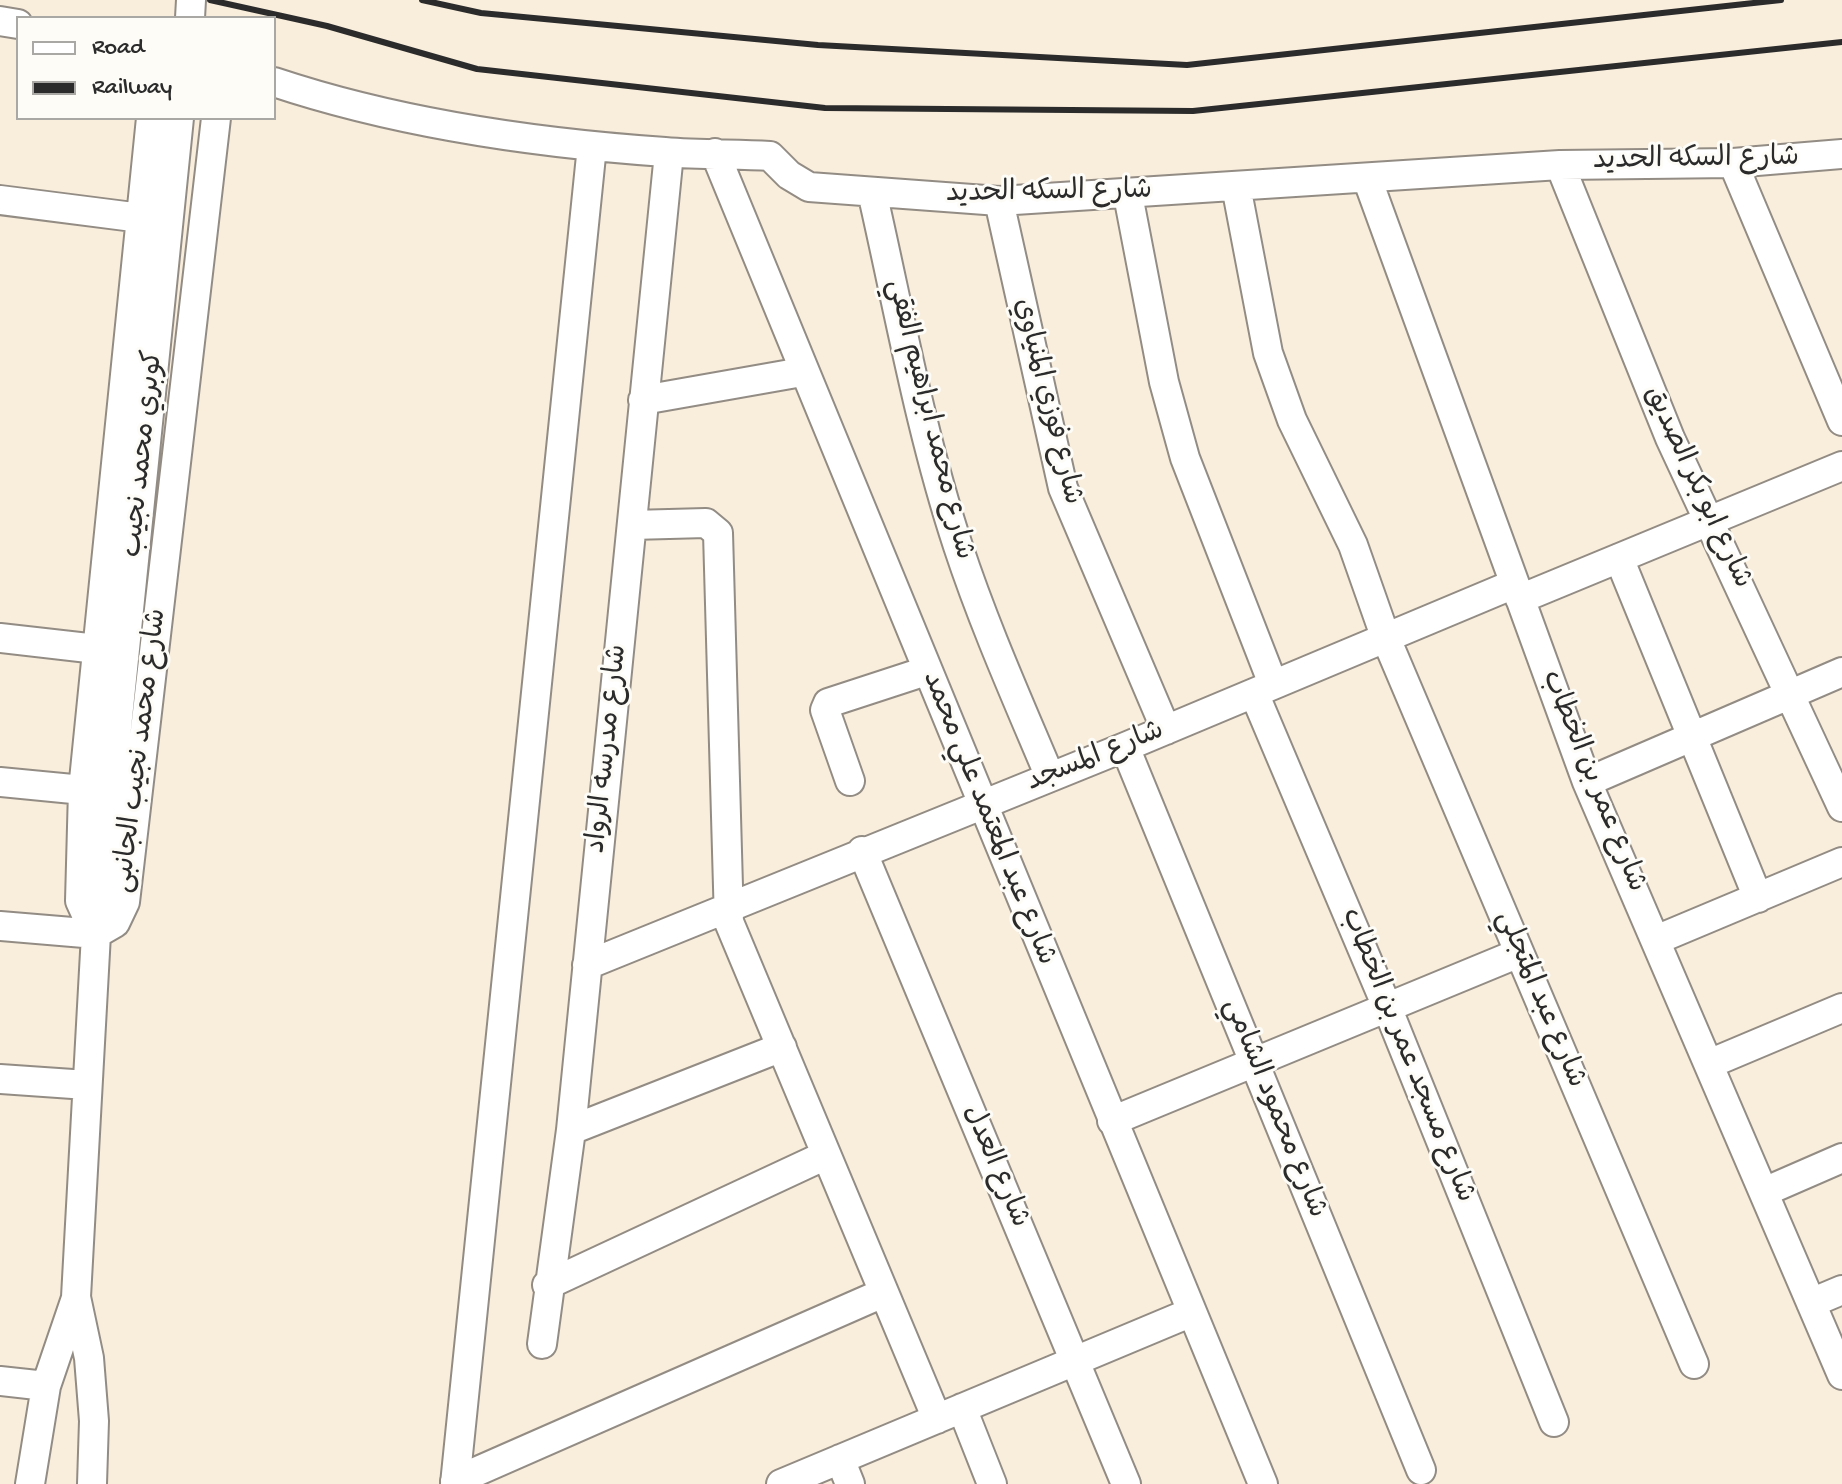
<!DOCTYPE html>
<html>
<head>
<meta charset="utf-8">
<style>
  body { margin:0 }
  #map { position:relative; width:1842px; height:1484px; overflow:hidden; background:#f9eddc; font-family:"Gochi Hand",sans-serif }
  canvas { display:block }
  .legend { position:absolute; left:16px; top:16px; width:260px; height:104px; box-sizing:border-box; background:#fdfcf7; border:2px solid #a9a8a5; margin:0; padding:10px 14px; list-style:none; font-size:24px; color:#2b2b2b }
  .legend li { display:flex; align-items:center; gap:16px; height:40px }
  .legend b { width:40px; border:2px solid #a9a8a5 }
</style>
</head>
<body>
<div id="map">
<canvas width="1842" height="1484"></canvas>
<ul class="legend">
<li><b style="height:10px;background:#fff"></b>Road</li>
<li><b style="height:10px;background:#2b2b2b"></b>Railway</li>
</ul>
</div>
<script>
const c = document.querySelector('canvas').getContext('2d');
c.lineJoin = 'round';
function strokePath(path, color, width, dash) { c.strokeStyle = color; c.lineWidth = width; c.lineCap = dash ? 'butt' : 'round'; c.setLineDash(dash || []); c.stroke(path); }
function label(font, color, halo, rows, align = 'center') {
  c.font = font + ' "Gochi Hand","Playpen Sans Arabic",sans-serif'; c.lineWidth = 6; c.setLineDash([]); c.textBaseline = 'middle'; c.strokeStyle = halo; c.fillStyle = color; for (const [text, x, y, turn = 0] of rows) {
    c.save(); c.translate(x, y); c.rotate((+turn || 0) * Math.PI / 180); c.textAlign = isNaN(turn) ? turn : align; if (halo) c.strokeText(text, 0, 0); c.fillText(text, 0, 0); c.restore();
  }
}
const minor = new Path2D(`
  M190,18l1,-18
  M0,21l18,3
  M274,82c126,42 260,61 391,70 35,3 70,2 105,4l19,19 20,12 190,14 561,-36 173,-2 109,-9
  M715,153l548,1331
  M1733,163l109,258
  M1560,165l110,273 172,369
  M1367,178l220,604 255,593
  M1236,186l32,167 24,67 61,125 32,91 309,728
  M872,192c27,118 48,239 86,354 26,79 60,155 92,231
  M1128,195l36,187 21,76 88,226
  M0,200l141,18
  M999,201l64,287 103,242
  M643,400l159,-28
  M632,525l74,-2 12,10 11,389 208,497
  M1619,558l139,340
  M1520,599l322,-133
  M0,638l97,11
  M1254,693l133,314 167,415
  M1125,747l296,723
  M850,781l-25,-71 3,-7 98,-32
  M0,782l83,8
  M1587,782l255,-110
  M862,851l264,633
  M0,926l96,8 19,-11 10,-21 91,-784
  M95,934l-15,-33 3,-111 68,-672
  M1656,940l186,-78
  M587,965l538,-218 389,-163
  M1709,1064l133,-56
  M0,1079l87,6
  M1112,1121l407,-168
  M571,1130l211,-83
  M1764,1192l78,-34
  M547,1285l279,-130
  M1811,1303l31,-13
  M542,1344l29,-214 98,-977
  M0,1381l46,5
  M962,1408l30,76
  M840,1459l10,25
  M455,1481l428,-188
  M30,1484l16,-98 30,-88
  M92,1484l2,-63 -5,-63 -13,-61 20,-363 83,-816
  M455,1484l137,-1338
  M781,1484l411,-172`);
const rail = new Path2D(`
  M210,0l117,26 150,43 348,39 368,3 649,-69
  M422,0l59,13 337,32 369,20 594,-65`);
const streetNames = [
  ["شارع السكه الحديد",1696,161,-1],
  ["شارع السكه الحديد",1049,194,-1],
  ["شارع فوزي المنياوي",1046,402,76],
  ["شارع محمد ابراهيم الفقي",928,420,76],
  ["كوبري محمد نجيب",145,454,-84],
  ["شارع ابو بكر الصديق",1696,488,65],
  ["شارع مدرسه الرواد",609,749,-84],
  ["شارع محمد نجيب الجانبى",142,751,-83],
  ["شارع المسجد",1096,758,-22],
  ["شارع عمر بن الخطاب",1592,782,68],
  ["شارع عبد المعتمد علي محمد",987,819,68],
  ["شارع عبد المتجلي",1539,1000,67],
  ["شارع مسجد عمر بن الخطاب",1406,1056,68],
  ["شارع محمود الشامي",1273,1109,68],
  ["شارع العدل",994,1167,67]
];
strokePath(minor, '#928c84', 32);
strokePath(minor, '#fff', 28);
strokePath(rail, '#2b2b2b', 6);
label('28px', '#2b2b2b', '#fdfcf7', streetNames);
</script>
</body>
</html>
